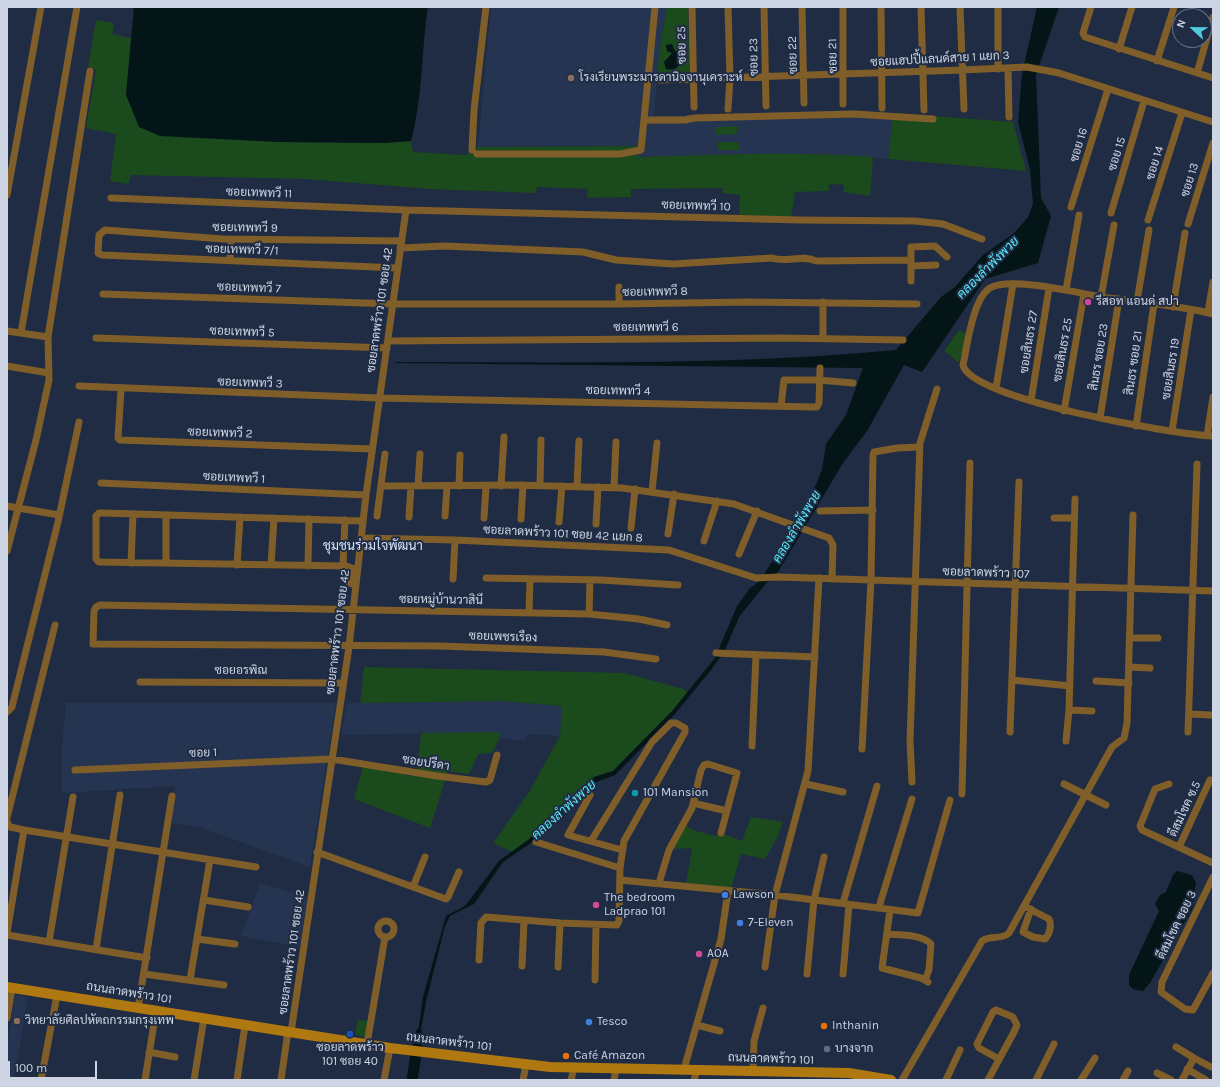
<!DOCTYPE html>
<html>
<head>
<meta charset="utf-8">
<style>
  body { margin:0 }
  #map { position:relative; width:1220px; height:1087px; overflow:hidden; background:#1f2c43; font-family:Karla,sans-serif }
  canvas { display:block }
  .frame { position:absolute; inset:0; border:8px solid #cdd5e5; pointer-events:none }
  .north { position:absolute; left:1172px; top:8px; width:40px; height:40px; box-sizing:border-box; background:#1f2c43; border:1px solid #657084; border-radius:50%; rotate:292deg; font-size:11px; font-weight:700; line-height:16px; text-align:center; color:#cdd5e5 }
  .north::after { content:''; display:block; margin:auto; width:14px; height:18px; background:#53cadc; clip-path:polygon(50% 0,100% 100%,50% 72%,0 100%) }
  .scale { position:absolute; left:8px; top:1061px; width:89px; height:18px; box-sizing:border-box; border:2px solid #cdd5e5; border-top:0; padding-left:5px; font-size:12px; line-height:14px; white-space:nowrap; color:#cdd5e5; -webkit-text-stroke:3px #1f2c43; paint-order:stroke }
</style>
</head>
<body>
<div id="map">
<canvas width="1220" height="1087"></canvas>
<div class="frame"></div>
<div class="north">N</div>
<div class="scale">100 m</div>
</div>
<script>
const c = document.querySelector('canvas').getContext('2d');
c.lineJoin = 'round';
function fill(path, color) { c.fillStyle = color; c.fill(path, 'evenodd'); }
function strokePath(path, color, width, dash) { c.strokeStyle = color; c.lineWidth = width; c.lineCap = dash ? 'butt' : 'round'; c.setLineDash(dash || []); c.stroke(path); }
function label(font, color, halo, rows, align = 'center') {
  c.font = font + ' Karla,Sarabun,sans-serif'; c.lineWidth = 4; c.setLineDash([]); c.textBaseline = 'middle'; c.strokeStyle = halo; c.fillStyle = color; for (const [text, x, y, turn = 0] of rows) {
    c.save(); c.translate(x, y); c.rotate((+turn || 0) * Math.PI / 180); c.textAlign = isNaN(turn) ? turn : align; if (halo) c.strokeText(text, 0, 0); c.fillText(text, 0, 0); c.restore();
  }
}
const built = new Path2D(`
  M491,7h176l-7,39 -6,70 201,-6 38,3 -5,46 -46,-4 -97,-1 -108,3v-11l-159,1z
  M501,701l61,5 -2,30 -32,-2 -2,6 -27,-1v-7l-158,3 6,-32z
  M66,703h270l-26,164 -111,-40 -28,-4 4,-37 -113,7v-46z
  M260,883l47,14 -7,50 -59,-11z
  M15,995l13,2 -14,83h-7v-35z`);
const green = new Path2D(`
  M667,7h21l1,69 -32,1 3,-31z
  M96,20l18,3 -2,11 19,4 -5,57 153,47 105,1 27,-2 2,11 53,3 12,-8 160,-1v11c78,-2 157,-6 235,0l-3,39 -27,-4 1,-7 -15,-1v7l-34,1 -4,25 -52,-2 1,-20 -18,-2 1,-5 -92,1v8l-44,1 1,-9 -51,-2 -1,6 -107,-4 -123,-10 -175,-4 -3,9 -18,-3 6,-47 -30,-6 10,-58 -8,-4z
  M893,113l120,9 13,49 -138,-12z
  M737,126v8l-21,1v-8z
  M718,142h21v8h-21z
  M959,330l8,4 -8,29 -15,-12z
  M364,667l260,6 60,16 3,4 -14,17 -60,61 -19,6 -66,63 -16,12 -19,-9 36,-51 31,-56 2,-30 -61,-5 -141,2z
  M500,732l-1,7 -7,14 -14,1 -9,20 -21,-3 -18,57 -76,-29 9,-33 53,11 5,-44z
  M751,817l32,5 -6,16 -12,21 -24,-5 -10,35 -45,-5 6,-36 -18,1 11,-24 8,5 22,6 6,-3 21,8z
  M358,1020l11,1 -3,16 -11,-2z`);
const water = new Path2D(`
  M134,7h294c-7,45 -5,90 -17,134l-27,2 -105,-1 -119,-6 -21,-9 -13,-32z
  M1037,7h22l-23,68 5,123 10,18 -13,47 -53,16 -63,93 -18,-7 -37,66 -24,32 -65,109 -11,10 -28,35 -14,33 -14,20 -38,46 -58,59 -21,8 -63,60 -28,19 -29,42 -24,12 -5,10 -19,76 -7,38h-2l6,-43 23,-81 19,-10 34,-45 29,-21 66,-63 19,-6 60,-61 42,-52 22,-52 13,-18 6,-4 9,-11 43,-70 14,-33 4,-26 20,-29 17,-47 -468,-5v-1c167,0 335,4 501,-12l45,-53 14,-10 28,-32 31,-22 14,-16 5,-13 -3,-34 -12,-48 4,-48z
  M672,44l3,7 5,1 2,9c-4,7 -8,10 -16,8l-2,-7 8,-9 -5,-2 -1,-6z
  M1177,871l15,4 4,8 -4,26 -42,74 -7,8 -10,-2 -4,-4v-10l30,-64 -4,-7 5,-9 6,-3 7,-17z`);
const canal = new Path2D(`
  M417,1048l2,-16`);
const river = new Path2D(`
  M412,1080l5,-32`);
const street = new Path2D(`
  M692,7l2,100
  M764,7l2,99
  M802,7l2,96
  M843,7v97
  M881,7l1,101
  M921,7l3,103
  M960,7l4,102
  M1091,7l-8,26 2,4 128,41
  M1119,49l13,-42
  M1157,61l17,-54
  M1008,68l1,49
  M998,69v-62
  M1197,73l16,-56
  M660,80l302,-10 65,-3 32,6 154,49
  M728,109l2,-31 -2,-71
  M644,120h41l9,-2 160,-4 79,5
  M472,150l2,-40 12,-103
  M477,154h143l21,-4 14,-143
  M7,195l34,-188
  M111,198l295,12 393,10 116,1 28,3 39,15
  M1071,207l37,-118
  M1111,213l33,-112
  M1148,220l34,-107
  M1188,224l25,-81
  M400,248l44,-2 139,6 33,8 57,4 99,-6c14,5 31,-4 44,3l95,-1
  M230,260l1,-21
  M911,266l25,-1
  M397,268l-295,-13 -4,-2 1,-18 6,-5 118,9 178,2
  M911,281v-34l24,-1 12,11
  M1066,290l13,-75
  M103,294l290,10h226l128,-2 170,2
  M1101,297l13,-72
  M1137,301l12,-71
  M823,302v36
  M619,304v-17
  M1173,307l12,-74
  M1208,312l5,-30
  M1213,314c-37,-9 -75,-12 -112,-17 -23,-4 -92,-21 -111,-9 -17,10 -23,58 -27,77 7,34 213,70 250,71
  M7,331l41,6
  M21,333l56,-326
  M96,338l291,10
  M388,341l393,-3 122,2
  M7,366l42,7
  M79,386l300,12 435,9h3l2,-4 1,-35
  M996,388l17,-104
  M121,389l-3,49 2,2 252,9
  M1031,401l18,-113
  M781,406l3,-26h35l34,3
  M1064,411l20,-117
  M1100,418l19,-119
  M1136,426l18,-122
  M1172,431l19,-121
  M1207,436l6,-39
  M101,483l265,12
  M381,486l136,-1 105,3 112,16 95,34 4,7 -1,34
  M418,486l2,-32
  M459,486l1,-31
  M501,486l3,-49
  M540,486l1,-46
  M577,486l2,-45
  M614,487l2,-45
  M652,491l5,-48
  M7,506l52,9
  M820,511l53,-1
  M166,515v48
  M377,516l8,-62
  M445,516l2,-30
  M409,517l2,-31
  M484,518l2,-32
  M1054,518h20
  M521,519l2,-34
  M559,522l3,-36
  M596,524l2,-37
  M631,528l4,-39
  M668,534l6,-40
  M361,538l94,2 214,10 87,28 22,-1 435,14
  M704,541l13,-40
  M7,551l29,-111 13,-60 -1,-43 42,-266
  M739,554l18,-43
  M131,563l2,-49
  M237,565l3,-48
  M271,565l3,-47
  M308,566l1,-47
  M343,566l2,-46
  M346,566v14l6,4h4
  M356,578l-4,-1v-9l-6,-2 -247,-4 -3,-3v-43l3,-3h5l259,8
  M486,578l115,2 77,5
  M453,579l2,-39
  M529,613l1,-33
  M589,614l1,-33
  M1130,638h28
  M716,653l99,4
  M656,659l-52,-7 -163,-6 -348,-2 1,-33 2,-4 4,-2 489,9 50,5 28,6
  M1129,667l21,1
  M1012,680l58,6
  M1096,681l33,2
  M140,682l203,1
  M1069,710l23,1
  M7,712l5,-5 46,-185 21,-100
  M1189,714l21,1
  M1010,732l9,-250
  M1188,732l9,-268
  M1066,741l3,-31 6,-211
  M752,746l4,-91
  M862,749l9,-169 2,-124 1,-4 23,-4 23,-1
  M75,770l257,-11 105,17 49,6 4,-2 7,-25
  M912,782l-2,-41 10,-298 17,-54
  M806,784l37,8
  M1064,784l42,21
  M1169,784l-14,5 -15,37 2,4 71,33
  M962,794l8,-331
  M590,795l-22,40 54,15
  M693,803l34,8
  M7,818l48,-193
  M7,822l3,5 14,3 232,37
  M536,842l84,26
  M1179,847l31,-67
  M317,852l129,47 2,-2 11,-25
  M1213,877l-51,105 -1,10 24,17 8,1 20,-37
  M620,880l155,15 143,18 32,-113
  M659,883l10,-33 23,-42 9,-38 3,-5 4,-1 29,9 -16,60
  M413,887l12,-30
  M204,900l44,7
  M843,903l34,-117
  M1024,906l25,13c3,6 1,15 -4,20l-12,-2 -10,-5 8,-23
  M879,907l33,-108
  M890,910l-8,58 39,10 7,4
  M378 929a8 8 0 1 1 16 0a8 8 0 1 1-16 0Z
  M7,933l17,-103
  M887,934c13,1 35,0 44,10l-2,26 -4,10
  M7,935l140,23
  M197,939l38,5
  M49,942l24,-145
  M96,949l24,-154
  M479,960l2,-37 5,-6 74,6 57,2 2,-4 1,-53 4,-27 61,-109v-4l-9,-5h-5l-19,19 -61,99
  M522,966l2,-45
  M558,967l2,-44
  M765,967l10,-72 33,-124 11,-193
  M144,974l80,11
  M807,974l7,-74 10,-43
  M843,974l6,-69
  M190,980l20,-120
  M595,980l1,-55
  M138,1008l34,-212
  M7,1018l5,-30
  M697,1025l23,6
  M291,1032l58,-385 17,-152 40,-285
  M367,1044l18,-107
  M1176,1047l18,11 -12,22
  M149,1052l26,5
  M1194,1058l17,9
  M684,1069l37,-130 7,-48
  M1187,1069l19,11
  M753,1071l1,-30 9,-33
  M1157,1073l14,7
  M41,1080l16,-85
  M145,1080l11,-69
  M194,1080l10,-62
  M237,1080l8,-55
  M281,1080l7,-49
  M384,1080l6,-32
  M523,1080l3,-15
  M571,1080l3,-12
  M614,1080l2,-11
  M694,1080l3,-10
  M902,1080l80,-139c9,-7 18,0 27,-8l103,-186 12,-9 3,-15 6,-208
  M946,1080l14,-30
  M988,1080l26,-48 3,-7 -4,-8 -17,-7 -3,2 -16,32 2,4 20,11
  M1036,1080l18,-36
  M1081,1080l14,-22
  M1123,1080l5,-9`);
const secondary = new Path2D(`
  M7,987l383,61 160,19 299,6 42,7`);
const markers = [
  [571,78,4,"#8d6e63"],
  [1088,302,4,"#d1479c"],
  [635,793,4,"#0f9aa8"],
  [725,895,4,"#3f7fe0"],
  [596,905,4,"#d1479c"],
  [740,923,4,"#3f7fe0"],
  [699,954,4,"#d1479c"],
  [17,1021,4,"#8d6e63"],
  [589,1022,4,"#3f7fe0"],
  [824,1026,4,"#e8710a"],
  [350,1034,4,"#1a4fb4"],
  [827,1049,4,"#5c6f8a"],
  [566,1056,4,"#e8710a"]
];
const streetNames = [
  ["ซอย 25",682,45,-91],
  ["ซอย 22",793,55,-92],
  ["ซอย 21",833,56,-91],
  ["ซอย 23",754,57,-91],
  ["ซอยแฮปปี้แลนด์สาย 1 แยก 3",940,59,-3],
  ["ซอย 16",1079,145,-73],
  ["ซอย 15",1117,154,-73],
  ["ซอย 14",1155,163,-73],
  ["ซอย 13",1190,180,-73],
  ["ซอยเทพทวี 11",259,193,2],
  ["ซอยเทพทวี 10",696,206,2],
  ["ซอยเทพทวี 9",245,228,1],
  ["ซอยเทพทวี 7/1",242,250,2],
  ["ซอยเทพทวี 7",249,288,2],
  ["ซอยเทพทวี 8",655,292,-1],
  ["ซอยลาดพร้าว 101 ซอย 42",380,310,-82],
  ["ซอยเทพทวี 6",646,328],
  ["ซอยเทพทวี 5",242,332,2],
  ["ซอยสินธร 27",1029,342,-81],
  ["ซอยสินธร 25",1063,350,-80],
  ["สินธร ซอย 23",1099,357,-81],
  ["สินธร ซอย 21",1134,363,-82],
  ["ซอยสินธร 19",1171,369,-81],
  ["ซอยเทพทวี 3",250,383,2],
  ["ซอยเทพทวี 4",618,391,1],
  ["ซอยเทพทวี 2",220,433,2],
  ["ซอยเทพทวี 1",234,478,3],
  ["ซอยลาดพร้าว 101 ซอย 42 แยก 8",563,534,3],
  ["ซอยลาดพร้าว 107",986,573,2],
  ["ซอยหมู่บ้านวาสินี",441,600,1],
  ["ซอยลาดพร้าว 101 ซอย 42",338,632,-83],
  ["ซอยเพชรเรือง",503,637,2],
  ["ซอยอรพิณ",241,671],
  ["ซอย 1",203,753,-2],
  ["ซอยปรีดา",426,763,9],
  ["ดีสมโชค ซ.5",1185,809,-65],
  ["ดีสมโชค ซอย 3",1177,925,-64],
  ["ซอยลาดพร้าว 101 ซอย 42",292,952,-82],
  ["ถนนลาดพร้าว 101",129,993,9],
  ["ถนนลาดพร้าว 101",449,1042,7],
  ["ถนนลาดพร้าว 101",771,1059,2]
];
const poiNames = [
  ["โรงเรียนพระมารดานิจจานุเคราะห์",579,78],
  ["รีสอท แอนด่ สปา",1096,302],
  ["101 Mansion",643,793],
  ["Lawson",733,895],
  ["The bedroom",604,898],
  ["Ladprao 101",604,912],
  ["7-Eleven",748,923],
  ["AOA",707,954],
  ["วิทยาลัยศิลปหัตถกรรมกรุงเทพ",25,1021],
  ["Tesco",597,1022],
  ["Inthanin",832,1026],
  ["ซอยลาดพร้าว",350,1048,"center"],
  ["101 ซอย 40",350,1062,"center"],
  ["บางจาก",835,1049],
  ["Café Amazon",574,1056]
];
const waterNames = [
  ["คลองลำพังพวย",988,268,-45],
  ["คลองลำพังพวย",797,527,-59],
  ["คลองลำพังพวย",564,810,-42]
];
const neighbourhoodNames = [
  ["ชุมชนร่วมใจพัฒนา",373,546]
];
fill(built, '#253451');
fill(green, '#1b4a1c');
fill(water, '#041517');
strokePath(canal, '#041517', 6);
strokePath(river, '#041517', 11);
strokePath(street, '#805e29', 7);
strokePath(secondary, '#af7811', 10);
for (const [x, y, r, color] of markers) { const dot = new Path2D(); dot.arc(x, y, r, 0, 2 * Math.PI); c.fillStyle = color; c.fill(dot); strokePath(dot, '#1f2c43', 1.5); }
label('12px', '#cdd5e5', '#1f2c43', streetNames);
label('12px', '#cdd5e5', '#1f2c43', poiNames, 'left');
label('italic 13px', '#59e8f8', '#1f2c43', waterNames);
label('13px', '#d5e2fb', '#1f2c43', neighbourhoodNames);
</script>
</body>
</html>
